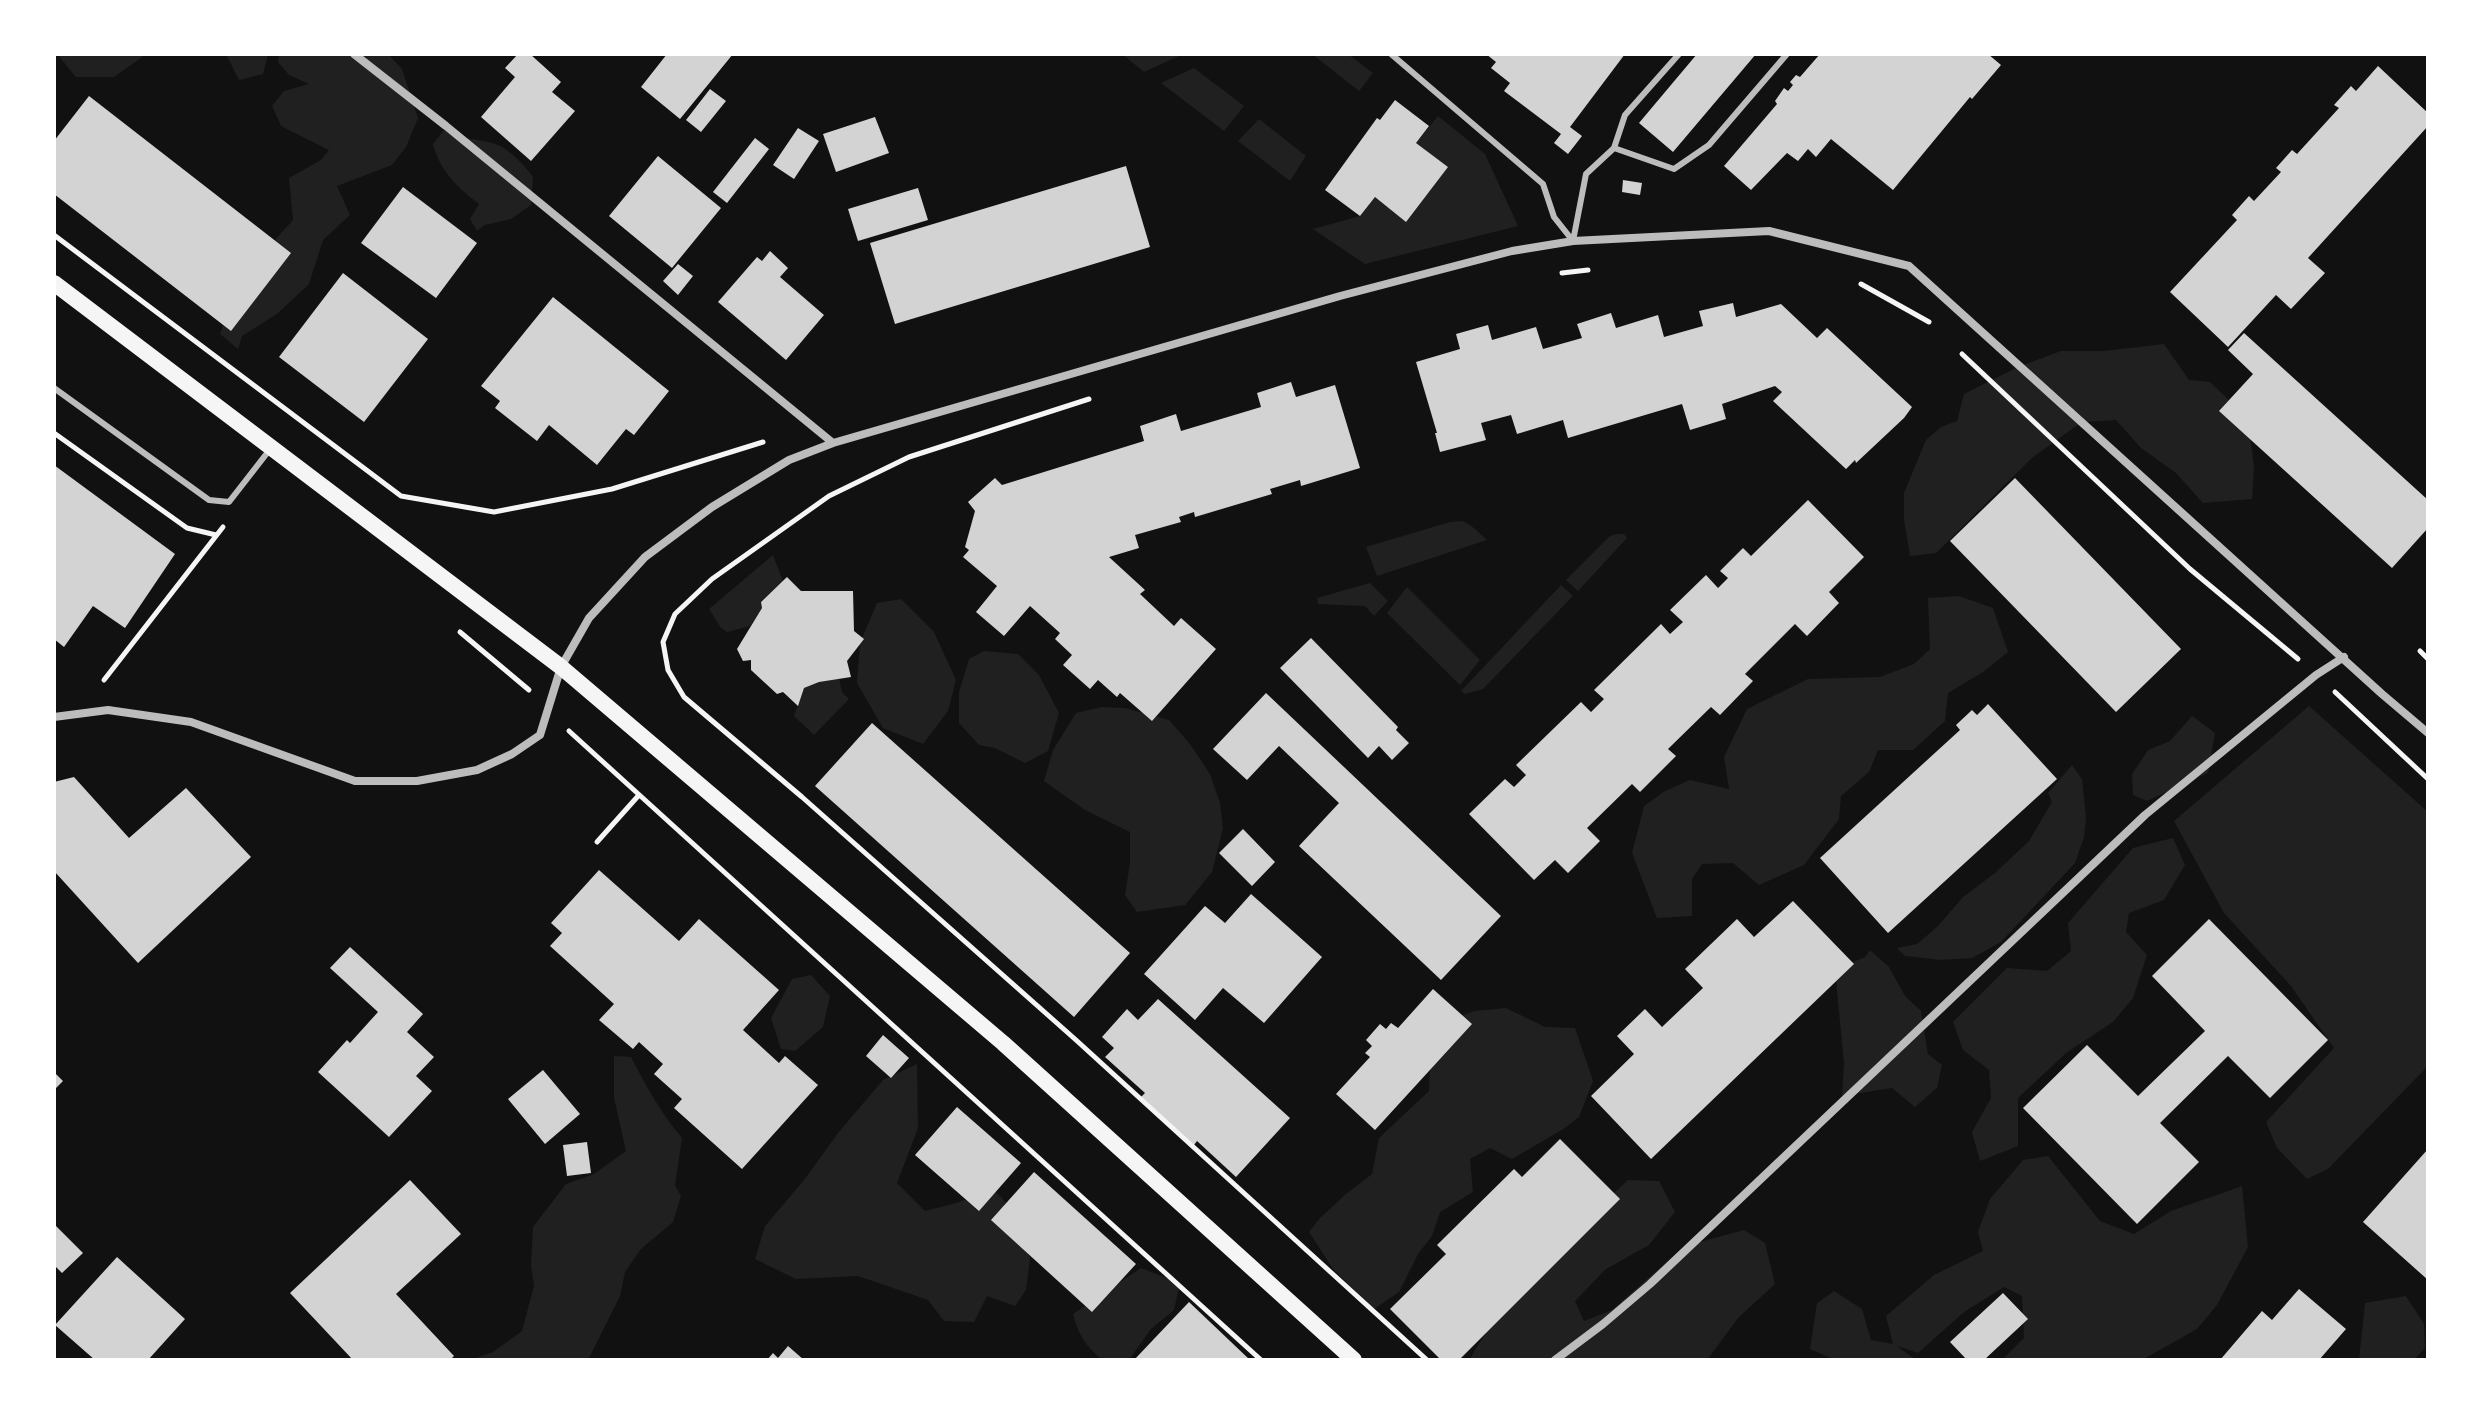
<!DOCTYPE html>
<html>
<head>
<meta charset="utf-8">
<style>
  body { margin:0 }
  #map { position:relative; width:2482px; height:1414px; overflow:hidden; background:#111; font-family:"Nunito Sans",sans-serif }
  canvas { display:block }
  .frame { position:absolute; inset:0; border:56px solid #fff; pointer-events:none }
</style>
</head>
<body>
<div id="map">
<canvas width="2482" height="1414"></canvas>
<div class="frame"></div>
</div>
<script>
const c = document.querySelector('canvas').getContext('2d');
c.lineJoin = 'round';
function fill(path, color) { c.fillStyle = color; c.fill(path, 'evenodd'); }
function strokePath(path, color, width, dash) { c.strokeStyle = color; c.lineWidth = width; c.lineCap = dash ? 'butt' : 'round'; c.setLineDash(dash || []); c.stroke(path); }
const green = new Path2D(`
  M57,54h94l-6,1 -31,22h-38z
  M226,54h42l-5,20 -24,6z
  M279,54h109l14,15 16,49 -12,29 -14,18 -55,21 13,29 -27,25 -14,44 -32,30 -35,22 -4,13 -18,-15c15,-43 42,-81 73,-114l-4,-42 32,-18 8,-10 -48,-24 -9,-20 12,-15 25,-7 -20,-9 -11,-13z
  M1122,54h54l3,2 -35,16z
  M1312,54h36l25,19 -14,18z
  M1194,68l50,38 -20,25 -63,-48z
  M1438,116l47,38 33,72 -153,38 -52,-35 47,-13 15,-19 31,24 42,-54 -32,-24z
  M1259,119l47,37 -16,25 -52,-40z
  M444,130c20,11 23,7 44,12 19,3 34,21 45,35l-2,28 -20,14 -26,6 -8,6 -7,-12 9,-15c-22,-17 -39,-33 -46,-60z
  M2164,344l25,36 21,2 38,36 6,49 -2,32 -49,4 -27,-30 -35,-25 -25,-28 -34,2 -49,35 -97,96 -26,3 -6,-36v-27l22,-53 15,-13 16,-6 7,-27 54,-27 43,-16h43z
  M1463,521l11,7 13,12 -110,36 -11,-29 84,-25z
  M1617,534h7l3,4 -49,53 -12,-11 44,-44z
  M773,555l10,26 -22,20 1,7 -12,18 -23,6 -6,-4 -12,-19z
  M1370,583l18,18 -14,15 -9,-10 -47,-2 -1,-6z
  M1561,585l12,11 -90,93 -18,5 -4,-3z
  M1407,587l73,73 -20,25 -73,-72z
  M1959,596l34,12 15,44 -25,20 -35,21 -3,28 -32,29h-35l-9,22 -28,24 -2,23 -35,46 -45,20 -26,-22 -31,1 -10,15v37l-35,2 -25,-65 12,-47 21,-15 25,-11 39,9 -5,-32 23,-48 61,-30 72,-2 34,-13 16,-15 -2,-51z
  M901,599l33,33 22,48 -8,31 -25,33 -40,-16 -26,-45 3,-40 17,-40z
  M984,651l34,3 21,21 20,38 -11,38 -23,12 -30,-15 -16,-3 -20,-22v-31l10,-33z
  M839,678l3,14 7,7 -35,36 -20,-19 10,-28 15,-6z
  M2309,706l119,106v249l-3,8 -97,100 -21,10 -30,-31 -11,-26 68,-74 -43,-62 -67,-73 -50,-92z
  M1102,707l23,1 44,12 21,24 20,30 10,29 3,25 -11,44 -27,33 -48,7 -12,-17 5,-32v-31l-45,-22 -41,-29 9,-31 23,-37z
  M2192,716l23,17 -7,40 -61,28 -14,-6 -1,-21 16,-24 22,-9z
  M2072,765l10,14 4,39 -2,19 -9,26 -74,79 -29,16 -31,2 -36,-4 -8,-8 20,-4 21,-18 25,-29 32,-24 34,-32 23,-39 -4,-9z
  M2173,838l12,27 -21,35 -35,13 -3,19 21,23 -14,43 -20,24 -47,31 -48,45v48l-38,15 -8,-29 19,-34 -2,-28 -26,-20 -10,-28 54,-54 40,3 24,-20 -3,-28 65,-75z
  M1870,950l19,17 16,29 16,15 7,43 14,11 -5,23 -22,19 -23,-19 -50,8 2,-32 -9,-94 30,-13z
  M811,975l19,21 -7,31 -28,24 -14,-2 -10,-31 21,-39z
  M1506,1008l39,19 30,1 18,53 -14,36 -14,11 -53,31 -22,-11 -20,11 3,33 -33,20 -8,24 -14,18 -19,38 -25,17 -41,-40 -24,-37 11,-14 26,-24 26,-20 7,-36 50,-47 2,-52 9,-16 35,-12z
  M614,1056l17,1c15,29 30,56 51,81l-7,47 6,11 -8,26 -32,27 -16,23 -5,24 -32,64h-118l23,-8 29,-21 12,-45 -3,-21 2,-38 33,-43 28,-10 32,-23 -12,-53z
  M917,1064l1,64 -21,55 28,28 28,-7 41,-14 20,21 16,47 -4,32 -11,16 -28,-10 -13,26 -30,-1 -16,-21 -70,-24 -62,3 -41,-20 10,-33 39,-46 34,-47 45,-53z
  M2048,1156l52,65 34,13 37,-23 71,-25 6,61 -31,58 -20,24 -55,31h-140l22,-22 -2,-42 -18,-9 -40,25 -46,41 -21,-7 19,14h-81l-25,-11 7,-46 17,-12 28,18 9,31 22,4 -7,-28 48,-41 49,-24 -5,-19 12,-33 33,-39z
  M1628,1180l31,1 16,31 -26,33 -43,24 -31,32 9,20 28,-11 73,-64 59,-16 21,13 10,41 -37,34 -31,42h-238l47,-76z
  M1141,1268l39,15 -6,27 -23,19 -22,31h-27c-17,-15 -23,-24 -29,-46z
  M2406,1296l18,28 1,24 -11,12h-55l6,-57z`);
const building = new Path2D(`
  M518,54h12l31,28 -9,10 23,19 -44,50 -50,-44 34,-40 -10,-9z
  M667,54h66l-53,65 -39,-32z
  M1486,54h139l-55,73 12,9 -14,18 -14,-11 7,-9 -57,-43 6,-8 -19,-15 5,-6z
  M1697,54h59l-83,98 -34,-29z
  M1820,54h168l13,11 -29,34 -2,-2 -77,93 -62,-51 -15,18 -8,-8 -10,12 -11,-8 -36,37 -27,-24 53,-62 -2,-3 9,-13 4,3 5,-6 -3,-3 6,-7 4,2z
  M2378,66l50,47v13l-120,132 17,15 -34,36 -15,-14 -48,52 -58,-55 67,-72 -5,-5 17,-19 5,5 27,-29 -5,-4 16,-18 5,4 42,-46 -5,-3 17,-19 5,5z
  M710,89l16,12 -25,31 -15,-12z
  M89,96l202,157 -60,78 -177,-137v-53z
  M1395,100l34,26 -13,17 32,24 -42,55 -31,-25 -15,19 -35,-26 52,-72 3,2z
  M875,117l14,36 -53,19 -13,-38z
  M798,128l21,13 -25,38 -21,-14z
  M755,138l14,11 -42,54 -14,-11z
  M658,156l63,52 -49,60 -63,-52z
  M1126,166l24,81 -255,77 -25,-81z
  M1623,180l19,3 -2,12 -18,-3z
  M403,187l74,56 -41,55 -75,-55z
  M918,188l10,32 -70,21 -10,-32z
  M770,251l18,17 -8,9 44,38 -38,45 -68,-58 39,-45 5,4z
  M678,264l15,12 -15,19 -15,-14z
  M343,273l85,66 -64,83 -85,-65z
  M553,297l116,94 -35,44 -8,-6 -29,36 -48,-40 -12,16 -42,-33 5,-7 -19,-15z
  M1733,303l3,14 45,-13 36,34 10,-10 85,79 -8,11 -48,45 -1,-3 -9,9 -73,-68 9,-9 -7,-6 -53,18 4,15 -36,11 -8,-26 -114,34 -5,-18 -46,14 -6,-19 -30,8 5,17 -46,12 -5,-19h2l-21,-71 44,-13 -4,-15 32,-9 4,15 44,-13 7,22 39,-11 -5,-14 34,-11 5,15 42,-13 6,22 39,-11 -4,-15z
  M2244,333l184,167v28l-36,40 -173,-157 34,-37 -25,-24z
  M1291,382l5,15 39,-12 25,83 -59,18 -1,-6 -30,9 2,5 -77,23 -1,-5 -15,5 2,5 -46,13 4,13 -30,9 36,33 -5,4 34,32 7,-8 35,31 -64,72 -32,-28 -3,4 -19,-17 -8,9 -27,-24 9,-10 -17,-16 5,-6 -30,-27 -26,30 -28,-24 21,-26 -34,-29 6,-7 -4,-3 10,-36 -7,-9 27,-24 7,7 142,-44 -4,-15 36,-12 5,17 80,-24 -4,-14z
  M54,465l121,89 -50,74 -32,-22 -29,41 -10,-8z
  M2015,478l166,171 -65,63 -166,-171z
  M1808,500l56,57 -35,35 10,11 -32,33 -12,-12 -50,50 8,7 -33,34 -9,-8 -43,42 8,7 -36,36 -8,-8 -45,44 13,13 -32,32 -13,-13 -21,20 -65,-66 36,-35 9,8 12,-12 -10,-10 65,-63 10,10 13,-13 -10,-9 67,-66 9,10 13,-12 -13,-12 36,-35 12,13 10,-10 -8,-7 23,-23 8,8z
  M787,577l14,14h52l1,40 10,8 -17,22 4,16 -32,5 -15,6 -6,18 -15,-14 -6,2 -26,-24v-10l-8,1 -6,-12 25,-41 -1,-6z
  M1311,638l87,89 -2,3 13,13 -17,17 -13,-14 -11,12 -88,-90z
  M1266,693l235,223 -60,64 -142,-134 40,-43 -60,-57 -32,34 -34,-31z
  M1988,704l69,75 -169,154 -68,-75 140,-128 -4,-5 16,-15 5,5z
  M872,723l258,230 -56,64 -259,-231z
  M74,777l55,61 57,-50 65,69 -113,106 -84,-92v-89z
  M1243,829l32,33 -23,24 -33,-33z
  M599,870l80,71 20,-22 80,71 -36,40 36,33 6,-7 33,29 -76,84 -68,-61 8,-9 -28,-25 9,-10 -24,-22 -6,7 -34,-29 15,-16 -64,-58 12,-13 -11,-10z
  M1251,894l71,63 -58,66 -41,-35 -28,32 -51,-46 61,-68 20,17z
  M1793,901l61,63 -203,195 -60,-63 43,-42 -17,-18 28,-27 17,18 41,-39 -18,-19 52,-50 17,18z
  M2209,919l119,121 -58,58 -42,-42 -68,67 39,39 -62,62 -114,-116 64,-63 51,51 67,-65 -53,-55z
  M350,947l73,67 -16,18 27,25 -18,19 16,15 -43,46 -71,-65 29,-32 3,3 28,-31 -48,-44z
  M1433,989l39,35 -97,106 -39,-36 34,-37 -5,-4 7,-7 -6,-6 14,-16 6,5 5,-6 7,5z
  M1158,999l132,119 -54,59 -39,-36 -3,4 -53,-48 4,-4 -40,-36 9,-9 -12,-11 25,-28 11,11z
  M883,1035l26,23 -18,20 -25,-22z
  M543,1070l37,44 -35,30 -37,-45z
  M54,1072l9,9 -9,9z
  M957,1107l64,56 -42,48 -64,-56z
  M1560,1139l60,60 -161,161h-18l-51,-51 56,-55 -9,-9 77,-76 8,8z
  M587,1142l4,31 -24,3 -4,-31z
  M2428,1149v131l-65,-58z
  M1034,1172l102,92 -44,48 -101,-92z
  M410,1180l51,54 -65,60 58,62 -4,4h-97l-63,-67z
  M54,1224l29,29 -21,20 -8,-8z
  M117,1257l68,62 -37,41h-53l-40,-35z
  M2299,1289l47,40 -27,31h-99l42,-49 10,9z
  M2003,1293l25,26 -44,41h-17l-17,-18z
  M1189,1302l61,58h-116z
  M788,1346l16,14h-37l6,-7 5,5z`);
const path = new Path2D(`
  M54,235l347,261 93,16 118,-23 151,-47
  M1562,273l26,-3
  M1861,284l68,38
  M1962,354l228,215 108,90
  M1089,399l-180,58 -80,39 -117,83 -37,35 -12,28 5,28 16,27 118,100 274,243 351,320
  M54,433l133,95 29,7
  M460,632l69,58
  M2420,651l8,8
  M104,680l119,-153
  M2335,692l93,87
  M569,731l692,629
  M597,842l42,-47`);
const service = new Path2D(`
  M1391,54l152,130 11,33 19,24 13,-67 28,-26 11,-33 54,-61
  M1614,148l60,21 35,-24 78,-91
  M54,388l155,112 20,2 42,-54`);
const minor = new Path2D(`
  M354,54l92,72 387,317
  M54,717l54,-7 83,12 164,59h62l60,-11 35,-16 28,-19 21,-68 28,-49 56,-61 67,-50 77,-47 44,-17 507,-147 172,-45 61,-10 196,-10 140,35 473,428 46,39
  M1555,1360l48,-36 47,-40 495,-469 171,-140 28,-18`);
const secondary = new Path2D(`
  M54,283l507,384 442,376 351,317`);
fill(green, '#202020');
fill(building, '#d3d3d3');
strokePath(path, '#f5f5f5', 5);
strokePath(service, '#bcbcbc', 6);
strokePath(minor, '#bcbcbc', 8);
strokePath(secondary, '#f5f5f5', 16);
</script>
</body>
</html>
